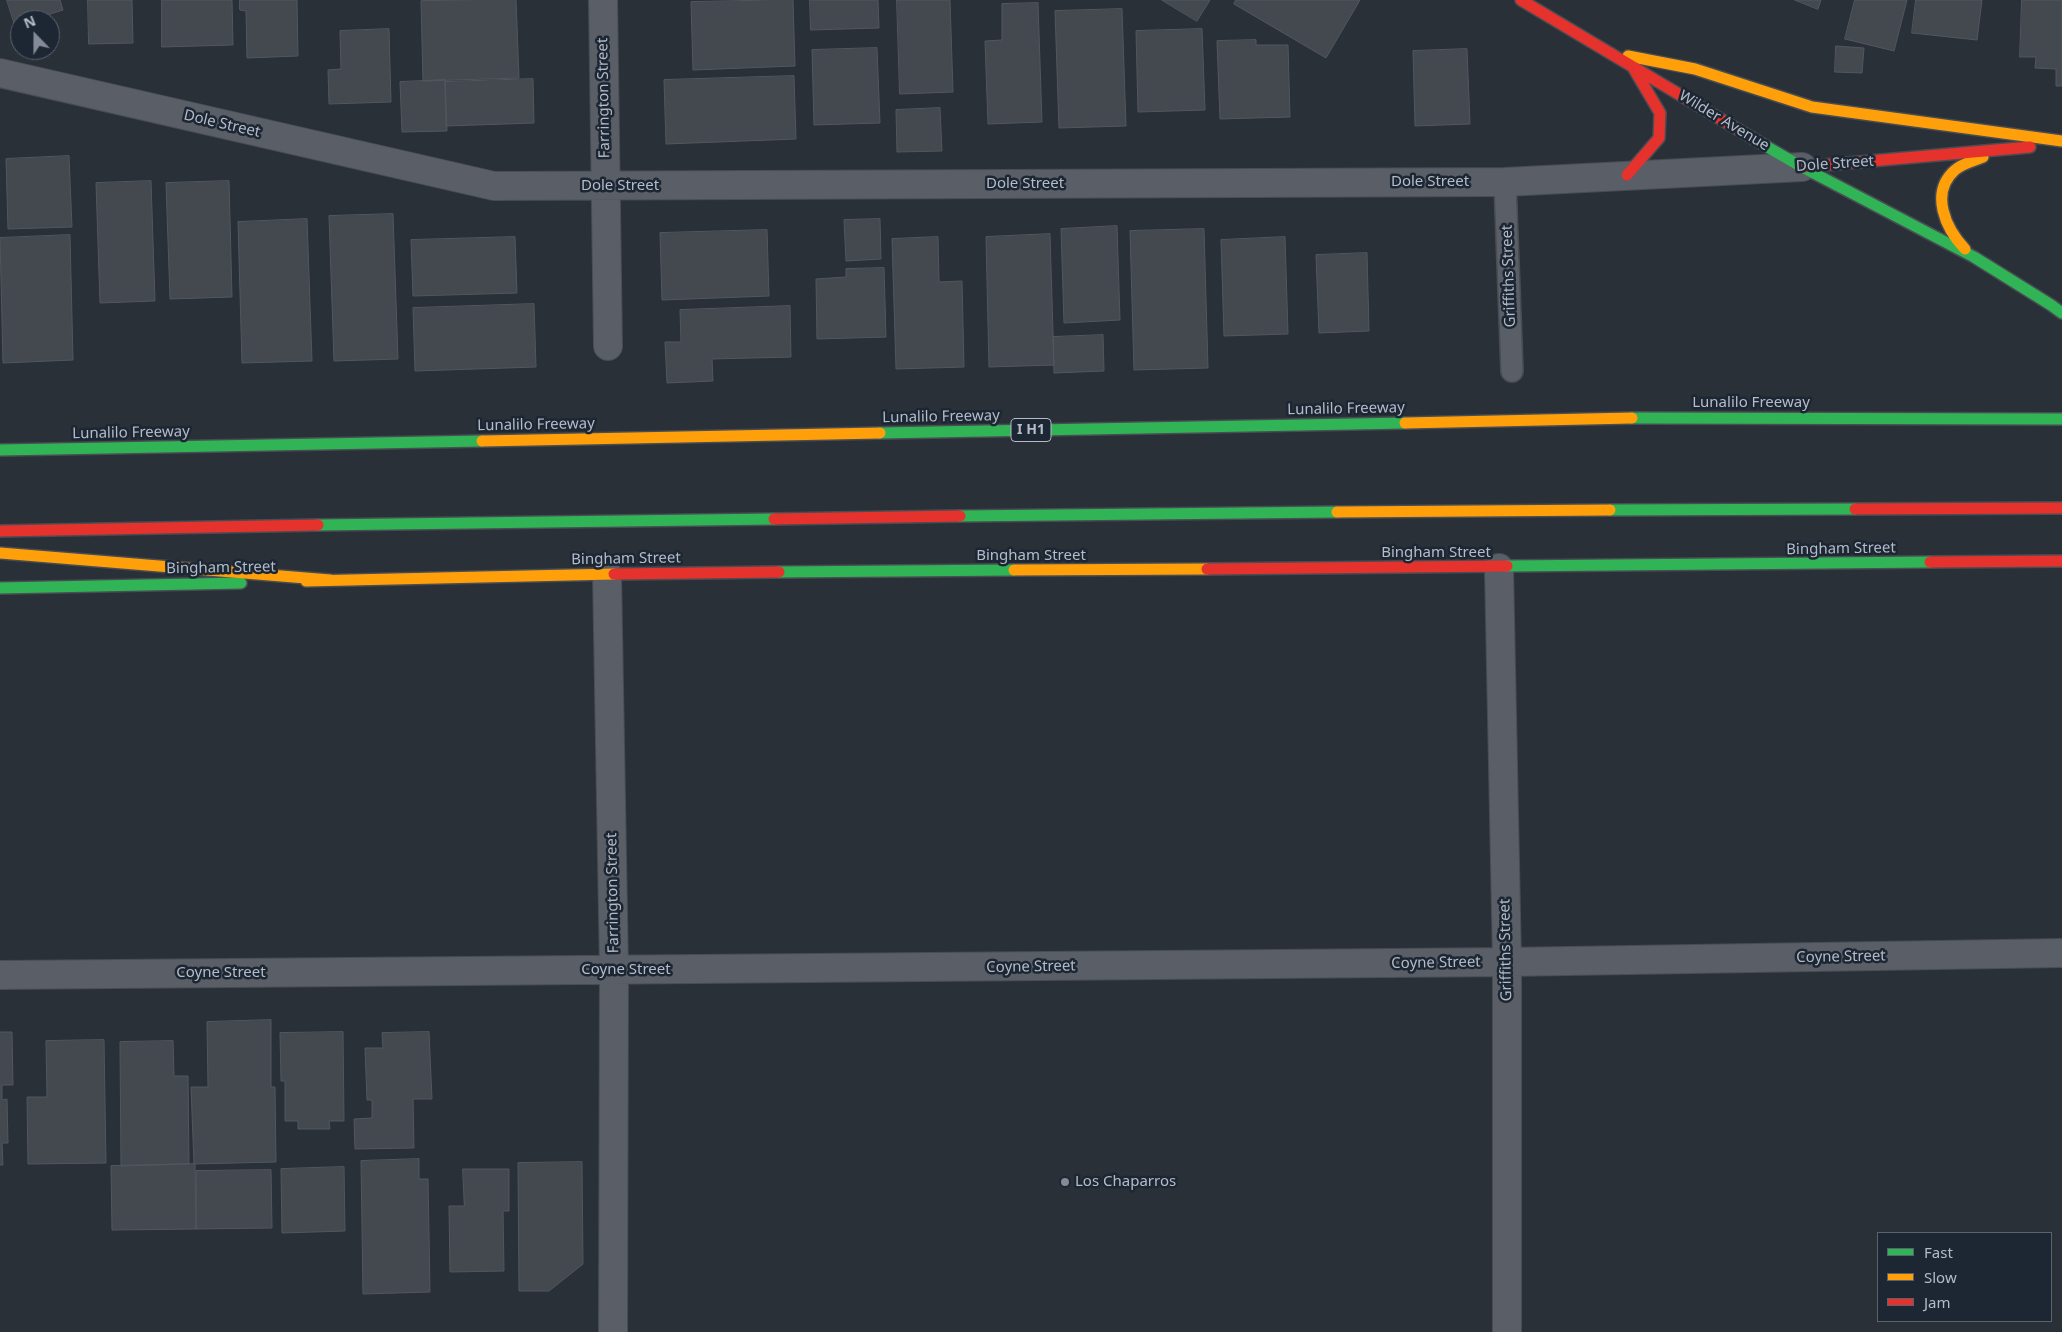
<!DOCTYPE html>
<html>
<head>
<meta charset="utf-8">
<style>
  body { margin:0 }
  #map { position:relative; width:2062px; height:1332px; overflow:hidden; background:#2a3038; font-family:"Noto Sans",sans-serif }
  canvas { display:block }
  .legend { position:absolute; left:1877px; top:1232px; width:175px; height:90px; box-sizing:border-box; background:#1d2633; border:1px solid #59626f; margin:0; padding:6px 9px; list-style:none; font-size:15px; color:#b4bcc9 }
  .legend li { display:flex; align-items:center; gap:10px; height:25px }
  .legend b { width:25px; border:1px solid #59626f }
  .north { position:absolute; left:10px; top:10px; width:50px; height:50px; box-sizing:border-box; background:#1d2633; border:1px solid #59626f; border-radius:50%; rotate:338deg; font-size:14px; font-weight:700; line-height:20px; text-align:center; color:#b4bcc9 }
  .north::after { content:''; display:block; margin:auto; width:18px; height:22px; background:#848b96; clip-path:polygon(50% 0,100% 100%,50% 72%,0 100%) }
</style>
</head>
<body>
<div id="map">
<canvas width="2062" height="1332"></canvas>
<ul class="legend">
<li><b style="height:6px;background:#30b455"></b>Fast</li>
<li><b style="height:6px;background:#ff9f0a"></b>Slow</li>
<li><b style="height:6px;background:#e5322d"></b>Jam</li>
</ul>
<div class="north">N</div>
</div>
<script>
const c = document.querySelector('canvas').getContext('2d');
c.lineJoin = 'round';
function fill(path, color) { c.fillStyle = color; c.fill(path, 'evenodd'); }
function strokePath(path, color, width, dash) { c.strokeStyle = color; c.lineWidth = width; c.lineCap = dash ? 'butt' : 'round'; c.setLineDash(dash || []); c.stroke(path); }
function label(font, color, halo, rows, align = 'center') {
  c.font = font + ' "Noto Sans",sans-serif'; c.lineWidth = 5; c.setLineDash([]); c.textBaseline = 'middle'; c.strokeStyle = halo; c.fillStyle = color; for (const [text, x, y, turn = 0] of rows) {
    c.save(); c.translate(x, y); c.rotate((+turn || 0) * Math.PI / 180); c.textAlign = isNaN(turn) ? turn : align; if (halo) c.strokeText(text, 0, 0); c.fillText(text, 0, 0); c.restore();
  }
}
const building = new Path2D(`
  M7,0h53l3,10 -32,10h-11v3l-5,2z
  M88,0h44l1,43 -44,1z
  M162,0h70l1,45 -71,2z
  M240,0h57l1,56 -51,2 -1,-47 -6,-1z
  M516,0l3,78 -96,3 -2,-80z
  M793,0l2,66 -102,4 -2,-68z
  M810,0h68l1,28 -68,2z
  M897,0h53l3,92 -53,2z
  M1162,0h48l-13,21z
  M1236,0h124l-34,58 -92,-54z
  M1795,0h26l-3,9z
  M1855,0h52l-13,51 -49,-12z
  M1916,0h66l-5,40 -65,-7z
  M2022,0h40v86h-6v-17l-21,-1 1,-11h-16z
  M1038,3l4,119 -54,2 -3,-83 17,-1v-36z
  M1122,9l4,117 -67,2 -4,-117z
  M389,29l2,73 -62,2 -1,-34 13,-1 -1,-38z
  M1202,29l3,81 -67,2 -2,-81z
  M1256,40v5h32l2,72 -70,2 -3,-78z
  M1836,46l28,2 -2,25 -27,-1z
  M877,48l3,75 -66,2 -2,-75z
  M1467,49l3,75 -55,2 -2,-75z
  M794,76l2,63 -130,5 -2,-64z
  M533,79l1,44 -88,3 -1,-44z
  M445,80l2,51 -45,1 -2,-50z
  M940,108l2,43 -45,1 -1,-42z
  M69,156l3,71 -64,2 -2,-70z
  M151,181l4,120 -55,2 -4,-120z
  M229,181l3,116 -62,2 -4,-116z
  M393,214l5,145 -64,2 -5,-145z
  M307,219l5,142 -70,2 -4,-141z
  M880,219l1,40 -35,2 -2,-41z
  M1117,226l3,94 -56,3 -3,-94z
  M1204,229l4,139 -74,2 -4,-139z
  M767,230l2,66 -107,4 -2,-67z
  M1050,234l4,131 -65,2 -3,-130z
  M70,235l3,125 -70,3 -3,-125z
  M515,237l2,56 -104,3 -2,-56z
  M938,237l1,45 23,-1 2,86 -68,2 -4,-130z
  M1285,237l3,97 -64,2 -3,-96z
  M1367,253l2,78 -50,2 -3,-78z
  M884,268l2,69 -69,2 -1,-60 30,-2v-8z
  M534,304l2,63 -121,4 -2,-63z
  M790,306l1,51 -79,2 1,22 -46,2 -2,-41h16l-1,-32z
  M1103,335l1,36 -50,2 -1,-36z
  M271,1020v67h4l1,75 -82,2 -3,-77h17l-1,-65z
  M0,1032h12l1,53h-11v15l5,-1 1,44h-6l1,22h-3z
  M343,1032l1,89h-15l1,8h-32v-8h-13v-40h-4l-1,-48z
  M429,1032l3,67h-19l1,49 -59,1 -1,-30 18,-1v-18h-5l-2,-52h18l-1,-15z
  M104,1040l2,123 -78,1 -1,-67h20l-1,-56z
  M173,1041l1,35h14l1,88 -68,2 -1,-124z
  M419,1159v20h9l2,113 -67,2 -2,-133z
  M582,1162l1,102 -34,27h-30l-1,-128z
  M195,1164l1,65 -84,1 -1,-64z
  M344,1167l1,64 -63,2 -1,-64z
  M463,1169h46v42h-6l1,60 -54,1 -1,-66h15z
  M271,1170l1,58 -76,1v-58z`);
const lane = new Path2D(`
  M1505,182l7,189`);
const street = new Path2D(`
  M603,0l5,346
  M0,73l494,113 1011,-4 297,-15
  M1499,568l8,394v370
  M607,574l7,396 -1,362
  M0,975l1507,-13 555,-9`);
const fast = new Path2D(`
  M1764,145l38,22 172,90 77,48
  M2051,305l11,8
  M1632,418l430,1
  M880,433l525,-10
  M0,450l482,-9
  M1610,510l245,-1
  M960,516l377,-4
  M318,525l456,-6
  M1507,566l423,-4
  M779,572l235,-2
  M0,588l241,-5`);
const slow = new Path2D(`
  M1628,56l67,13 117,38 250,34
  M1965,249c-19,-20 -36,-56 -10,-79 8,-7 19,-9 28,-13
  M1405,423l227,-5
  M482,441l398,-8
  M1337,512l273,-2
  M0,553l330,27
  M1014,570l193,-1
  M306,581l308,-7`);
const jam = new Path2D(`
  M1521,0l243,145
  M1802,167l228,-20
  M1627,175l32,-37 1,-25 -26,-44
  M1855,509l207,-1
  M774,519l186,-3
  M0,531l318,-6
  M1930,562l132,-1
  M1207,569l300,-3
  M614,574l165,-2`);
const markers = [
  [1065,1182,5,"#848b96"]
];
const shields = [
  [1031,430,40]
];
const shieldNames = [
  ["I H1",1031,430]
];
const streetNames = [
  ["Farrington Street",604,98,-91],
  ["Wilder Avenue",1724,121,31],
  ["Dole Street",222,124,13],
  ["Dole Street",1835,164,-4],
  ["Dole Street",1430,182],
  ["Dole Street",1025,184],
  ["Dole Street",620,186],
  ["Griffiths Street",1509,276,-92],
  ["Lunalilo Freeway",1751,403],
  ["Lunalilo Freeway",1346,409,-1],
  ["Lunalilo Freeway",941,417,-1],
  ["Lunalilo Freeway",536,425,-1],
  ["Lunalilo Freeway",131,433,-1],
  ["Bingham Street",1841,549,-1],
  ["Bingham Street",1436,553],
  ["Bingham Street",1031,556],
  ["Bingham Street",626,559,-1],
  ["Bingham Street",221,568,-1],
  ["Farrington Street",613,893,-91],
  ["Griffiths Street",1506,950,-91],
  ["Coyne Street",1841,957,-1],
  ["Coyne Street",1436,963,-1],
  ["Coyne Street",1031,967,-1],
  ["Coyne Street",626,970],
  ["Coyne Street",221,973]
];
const poiNames = [
  ["Los Chaparros",1075,1182]
];
fill(building, '#444950');
strokePath(building, '#52575f', 1);
strokePath(lane, '#484c53', 24);
strokePath(street, '#484c53', 30);
strokePath(fast, '#484c53', 14);
strokePath(slow, '#484c53', 14);
strokePath(jam, '#484c53', 14);
strokePath(lane, '#5a5e66', 21);
strokePath(street, '#5a5e66', 28);
strokePath(fast, '#30b455', 11);
strokePath(slow, '#ff9f0a', 11);
strokePath(jam, '#e5322d', 11);
for (const [x, y, r, color] of markers) { const dot = new Path2D(); dot.arc(x, y, r, 0, 2 * Math.PI); c.fillStyle = color; c.fill(dot); strokePath(dot, '#1d2633', 2); }
for (const [x, y, w] of shields) { const box = new Path2D(); box.roundRect(x - w / 2, y - 11.5, w, 23, 4); c.fillStyle = '#1d2633'; c.fill(box); strokePath(box, '#b4bcc9', 1); }
label('bold 14px', '#b4bcc9', null, shieldNames);
label('15px', '#b4bcc9', '#1d2633', streetNames);
label('15px', '#b4bcc9', '#1d2633', poiNames, 'left');
</script>
</body>
</html>
